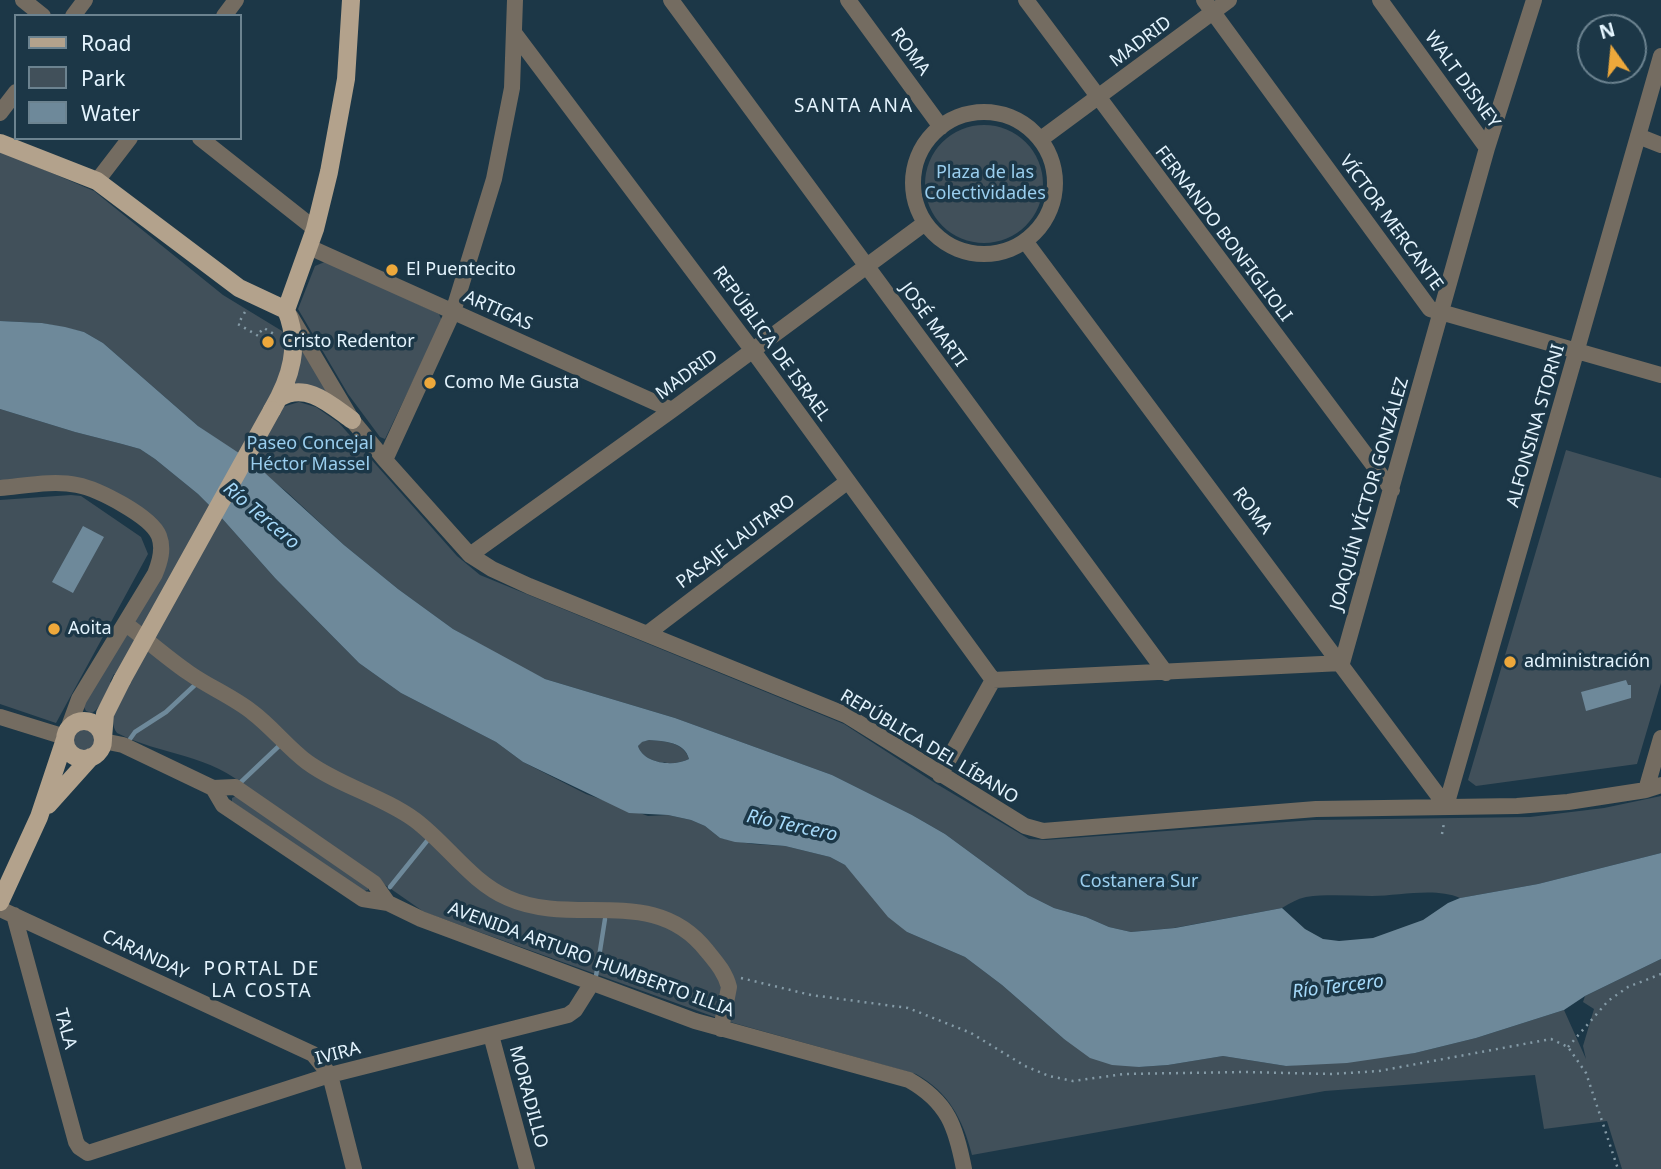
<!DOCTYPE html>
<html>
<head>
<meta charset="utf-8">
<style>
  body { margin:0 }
  #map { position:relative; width:1661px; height:1169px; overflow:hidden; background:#1c3747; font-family:"Noto Sans",sans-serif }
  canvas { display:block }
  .legend { position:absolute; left:14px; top:14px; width:228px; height:126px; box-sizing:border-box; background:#1c3747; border:2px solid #6c8390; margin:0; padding:9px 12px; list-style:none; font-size:21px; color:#e4f4fe }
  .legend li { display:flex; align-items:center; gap:14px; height:35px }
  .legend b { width:35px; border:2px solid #6c8390 }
  .north { position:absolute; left:1577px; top:14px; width:70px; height:70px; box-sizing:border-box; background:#1c3747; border:2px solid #6c8390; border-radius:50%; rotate:345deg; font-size:19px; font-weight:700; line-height:28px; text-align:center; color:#e4f4fe }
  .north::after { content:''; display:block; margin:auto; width:24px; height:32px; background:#eda83b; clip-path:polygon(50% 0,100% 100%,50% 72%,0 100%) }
</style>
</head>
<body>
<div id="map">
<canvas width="1661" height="1169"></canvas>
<ul class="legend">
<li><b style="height:9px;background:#b3a28c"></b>Road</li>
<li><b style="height:19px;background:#41505a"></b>Park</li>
<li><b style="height:19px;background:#6e899a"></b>Water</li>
</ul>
<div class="north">N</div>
</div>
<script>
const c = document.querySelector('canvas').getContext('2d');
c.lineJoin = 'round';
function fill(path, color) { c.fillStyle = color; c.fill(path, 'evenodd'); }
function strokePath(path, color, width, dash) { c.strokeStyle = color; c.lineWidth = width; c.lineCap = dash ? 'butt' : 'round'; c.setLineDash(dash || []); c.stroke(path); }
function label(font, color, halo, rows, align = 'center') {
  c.font = font + ' "Noto Sans",sans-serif'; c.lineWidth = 7; c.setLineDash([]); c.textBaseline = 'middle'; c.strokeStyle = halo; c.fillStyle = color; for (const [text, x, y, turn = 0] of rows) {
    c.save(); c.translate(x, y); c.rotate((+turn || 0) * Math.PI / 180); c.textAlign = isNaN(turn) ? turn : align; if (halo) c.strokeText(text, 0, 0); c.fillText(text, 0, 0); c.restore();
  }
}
const green = new Path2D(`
  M925 184a59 59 0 1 1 118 0a59 59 0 1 1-118 0Z
  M0,151l94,40 129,104 59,36 3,3v21l-10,38 -11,13 -24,49 -42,-29 -95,-83 -19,-11 -42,-9 -42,-2z
  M327,261l112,53 3,7 -57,118 -5,-2 -32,-43 -50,-85 17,-43z
  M302,351l1,1 31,49 -44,-13z
  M299,402l17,5 23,16 118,133 23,19 364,149 91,59 94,56 17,1 267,-20 217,-3 74,-9 57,-12v57l-123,31 -78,14c-25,-11 -61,-2 -88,-2 -22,0 -44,-2 -66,1 -9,2 -16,6 -24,11l-108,20 -43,4 -22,-5 -23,-10 -32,-9 -26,-13 -83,-61 -33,-19 -80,-40 -157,-57 -130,-39 -29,-14 -63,-36 -55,-40 -54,-44 -56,-52 -39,-32 33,-54z
  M0,409l75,23 47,12 18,5 15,10 43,35 21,21 56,63 84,85 42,30 95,49 27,20 63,32 62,22 20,-1 23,5 14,6 15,12 32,6 33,2 45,11 15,8 62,67 58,25 37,28 62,54 75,28 29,-2 55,-9 63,10 129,-13 61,-15 88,-28 22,49 -3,-13 11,-37 -11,-7 2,-6 76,-37v210h-39l-15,-48 -63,8 -9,-54 -210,16 -353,64c-9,-35 -23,-63 -56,-81l-193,-54 -299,-108 -175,-122c-36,-36 -90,-35 -132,-57 -11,-14 5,-37 11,-51l-14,-8 -4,8 5,3 -19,25 -4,3 -6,-2 -3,-6 83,-164 -72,-56 -94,-1z
  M1566,450l95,28v205l-24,81 -161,22 -8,-6z
  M71,495l10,1 60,41 7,17 -92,169 -56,-19v-204z
  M72 739a12 12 0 1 1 24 0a12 12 0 1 1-24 0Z
  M649,740c15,1 35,2 40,19 -15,8 -45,5 -51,-13l3,-4z
  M236,796l132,90v4l-4,1 -132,-89v-4z`);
const water = new Path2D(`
  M0,321l42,2 23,4 19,5 19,11 95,83 56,37 90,82 54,44 55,40 92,50 130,39 157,57 80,40 33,19 83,61 26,13 32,9 23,10 22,5 44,-4 107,-20 23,21 18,10 16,2 34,-3 50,-18 25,-17 12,-5 78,-14 123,-31v106l-76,37 -21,14 -88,28 -61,15 -68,10 -61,3 -63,-10 -55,9 -29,2 -27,-2 -22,-7 -26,-19 -62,-54 -37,-28 -58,-25 -19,-15 -43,-52 -15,-8 -45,-11 -50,-4 -15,-4 -15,-12 -14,-6 -23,-5 -39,-2 -106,-51 -27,-20 -95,-49 -42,-30 -84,-85 -56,-63 -21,-21 -43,-35 -15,-10 -18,-5 -47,-12 -75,-23zM649,740c15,1 36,2 40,19 -15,8 -45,5 -51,-13l4,-4z
  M83,526l21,11 -31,56 -21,-11z
  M1626,680l2,5h3v13l-45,13 -5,-19z`);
const stream = new Path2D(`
  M130,739l5,-7 31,-20 30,-28
  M241,782l39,-37
  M390,887l37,-46
  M596,976l9,-57`);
const path = new Path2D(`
  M245,312l-7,12 22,13
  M260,332l4,-4 13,8
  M1442,834l2,-11
  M741,978l70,17 97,13 63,25 54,33 24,10 24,5 51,-7 120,-2 87,2 48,-3 172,-32 17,8 18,26 32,96
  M1568,1047l40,-46 20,-14 33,-13`);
const minor = new Path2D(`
  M23,0l20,16
  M671,0l495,673
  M848,0l93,127
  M1026,0l366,490
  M1204,0l226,309 231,66
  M1380,0l107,148
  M73,16l12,-16
  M224,16l12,-16
  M515,34l238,317 240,329
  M913 183a71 71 0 1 1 142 0a71 71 0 1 1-142 0Z
  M0,113l16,-21
  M1638,136l23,9
  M200,138l115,91
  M1041,139l188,-139
  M97,181l33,-43
  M1025,241l421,565
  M309,247l363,163
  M291,317l61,103 33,40 85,95 22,14 37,17 317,129 179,111 18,5 273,-22 201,-3 51,-4 78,-12 15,-5
  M385,460l68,-148 41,-133 18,-91 3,-88
  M0,488c24,-2 53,-8 77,-3 21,4 74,31 82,51 5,13 1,26 -4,38l-76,125 -11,30
  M470,555l202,-145 253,-187
  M126,624c21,16 41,34 63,49 20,14 44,24 63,39 20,15 36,36 55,50 33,24 75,34 108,58 32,24 56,62 93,78 67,30 146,-15 199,53 9,11 18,21 22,36l-8,42
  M648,633l199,-151
  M1342,663l145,-515 47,-148
  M993,680l349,-17
  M0,717l65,20
  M103,741l20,4 90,43 22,-1 139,96 14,20
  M940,775l53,-95
  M213,788l10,17 140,94 25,4 33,16 274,102 214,59c39,22 47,47 55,89
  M1646,790l15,-52
  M1446,806l215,-750
  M0,909l313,145 17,21 24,94
  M14,915l62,227 3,5 9,6 242,-78 238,-60 7,-5 17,-27
  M491,1035l36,134`);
const major = new Path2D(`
  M0,143l97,38 142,107 47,22
  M286,310l29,-81 14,-57 17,-93 5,-79
  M279,398c27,-17 52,7 73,22
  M272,410c19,-32 29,-65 14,-100
  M65 740a19 19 0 1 1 38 0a19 19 0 1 1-38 0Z
  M103,738l2,-24 17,-34
  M48,805l43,-48
  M0,902l39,-85 26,-78`);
const majorBridge = new Path2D(`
  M122,680l150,-270`);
const markers = [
  [392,270,7,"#eda83b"],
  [268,342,7,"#eda83b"],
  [430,383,7,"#eda83b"],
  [54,629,7,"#eda83b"],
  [1510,662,7,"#eda83b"]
];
const streetNames = [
  ["MADRID",1141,42,-37],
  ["ROMA",910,52,54],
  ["WALT DISNEY",1462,80,54],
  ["VÍCTOR MERCANTE",1391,223,54],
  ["FERNANDO BONFIGLIOLI",1223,234,53],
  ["ARTIGAS",498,311,24],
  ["JOSÉ MARTI",933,325,54],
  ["REPÚBLICA DE ISRAEL",771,344,54],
  ["MADRID",687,375,-36],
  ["ALFONSINA STORNI",1536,426,-74],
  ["JOAQUÍN VÍCTOR GONZÁLEZ",1370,494,-74],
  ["ROMA",1252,511,53],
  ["PASAJE LAUTARO",736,542,-37],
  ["REPÚBLICA DEL LÍBANO",929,747,31],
  ["CARANDAY",145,955,25],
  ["AVENIDA ARTURO HUMBERTO ILLIA",591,960,20],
  ["TALA",65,1029,75],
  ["IVIRA",338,1054,-15],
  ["MORADILLO",528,1097,75]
];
const parkNames = [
  ["Plaza de las",985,173],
  ["Colectividades",985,194],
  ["Paseo Concejal",310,444],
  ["Héctor Massel",310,465],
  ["Costanera Sur",1139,882]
];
const poiNames = [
  ["El Puentecito",406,270],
  ["Cristo Redentor",282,342],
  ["Como Me Gusta",444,383],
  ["Aoita",68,629],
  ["administración",1524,662]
];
const neighbourhoodNames = [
  ["SANTA ANA",854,107],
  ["PORTAL DE",262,970],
  ["LA COSTA",262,992]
];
const waterNames = [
  ["Río Tercero",261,516,40],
  ["Río Tercero",792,826,12],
  ["Río Tercero",1338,987,-7]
];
fill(green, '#41505a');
fill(water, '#6e899a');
strokePath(stream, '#6e899a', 4.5);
strokePath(path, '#859ba7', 2.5, [2, 5]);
strokePath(minor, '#746c61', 16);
strokePath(major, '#b3a28c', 18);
strokePath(majorBridge, '#b3a28c', 18);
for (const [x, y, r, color] of markers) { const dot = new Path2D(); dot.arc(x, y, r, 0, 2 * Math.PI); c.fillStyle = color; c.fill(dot); strokePath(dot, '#1c3747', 2.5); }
label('18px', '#e4f4fe', '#1c3747', streetNames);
label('18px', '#9aceee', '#1c3747', parkNames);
label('18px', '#e4f4fe', '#1c3747', poiNames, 'left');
c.letterSpacing = '2px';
label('19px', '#e4f4fe', '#1c3747', neighbourhoodNames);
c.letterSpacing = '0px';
label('italic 19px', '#a5d9f9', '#1c3747', waterNames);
</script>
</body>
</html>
